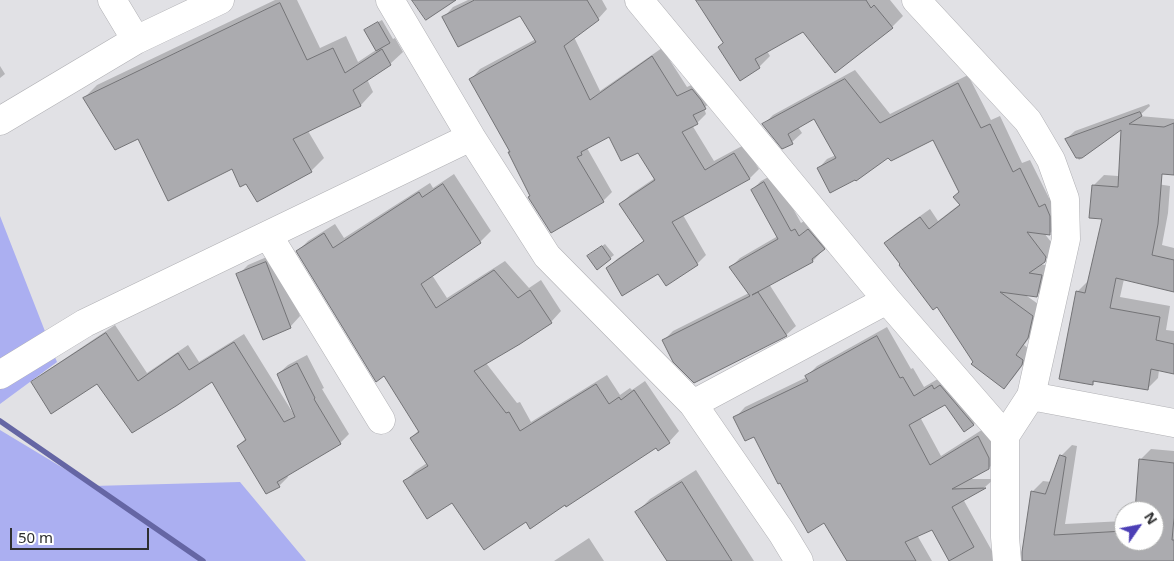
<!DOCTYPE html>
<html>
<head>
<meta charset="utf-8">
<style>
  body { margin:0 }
  #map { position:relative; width:1174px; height:561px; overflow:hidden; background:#e1e1e5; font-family:"Noto Sans",sans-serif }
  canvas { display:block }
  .north { position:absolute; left:1114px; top:501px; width:50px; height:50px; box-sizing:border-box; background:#fff; border:1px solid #abacac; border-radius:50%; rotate:57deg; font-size:14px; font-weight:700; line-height:20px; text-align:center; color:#2e2f30 }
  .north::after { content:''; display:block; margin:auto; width:18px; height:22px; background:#4c3fb6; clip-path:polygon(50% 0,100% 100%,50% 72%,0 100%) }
  .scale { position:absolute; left:10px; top:528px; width:139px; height:22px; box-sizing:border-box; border:2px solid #2e2f30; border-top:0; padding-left:6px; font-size:15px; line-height:18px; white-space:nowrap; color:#2e2f30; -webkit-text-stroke:4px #fff; paint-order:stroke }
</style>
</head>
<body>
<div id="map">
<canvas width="1174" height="561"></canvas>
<div class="north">N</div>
<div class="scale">50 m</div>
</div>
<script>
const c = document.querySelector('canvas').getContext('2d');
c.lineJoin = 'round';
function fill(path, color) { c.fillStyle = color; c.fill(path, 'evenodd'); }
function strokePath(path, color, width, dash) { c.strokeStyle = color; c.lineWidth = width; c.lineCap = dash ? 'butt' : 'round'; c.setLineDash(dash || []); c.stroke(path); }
const green = new Path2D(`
  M0,216l57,146 -57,42z
  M0,430l93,56 147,-4 66,79h-306z`);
const shadow = new Path2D(`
  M275,0h22l23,48 26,-12 12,26 18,-12 -7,-23 13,-7 11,19 2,-1 8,14 -13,12 -23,15 6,13 -12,13 -53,26 16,27 -13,13 -65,12 -13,-15 -95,-31 -54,-39 13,-13z
  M468,0h134l5,9 -9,10 -24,18 26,54 62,-43 25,39 15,-7 13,18 -11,10 2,6 -9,9 -5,2 22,36 30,-16 15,24 -9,9 -67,37 23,40 -9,9 -39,8 -50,-4 9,-9 28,-19 -24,-36 9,-9 25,-17 -17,-26 -28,-17 -23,13 25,44 -9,9 -72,-5 -22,-43 2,-2 -40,-72 9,-10 56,-30 -16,-25 -76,3 9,-10z
  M697,0h193l13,16 -11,11 -89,4 -36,20 3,5 -11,11 -19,12 -16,-37z
  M0,66l5,8 -5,4z
  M855,70l35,44 78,-39 23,45 9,-4 22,47 8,-3 19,38 6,-2 4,28 -9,9h-6l11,14 -1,5 -14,12 10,2 -4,20 -9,9 -13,-1 17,12 -4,21 -13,18 8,6 -1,3 -18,24 -9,9 -30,-25 -36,-57 -36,-41 -16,-21 9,-9 35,-25 8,12 22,-17v-12l-26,-54 -46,18 -70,13 9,-10 9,-4 -22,-38 -16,10 4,6 -10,9 -9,5 -19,-23 9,-9z
  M1149,104l1,2 -11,10 35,3v55l-51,-46 -44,32 -13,-21 9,-8z
  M454,174l37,57 -11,11 -48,33 15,23 58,-37 24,27 12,-8 20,31 -10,11 -65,41 31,40 3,-1 11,20 76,-47 13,20 10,-7 2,2 13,-9 34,50 -10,11 -12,5 -92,57 -39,17 -73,-20 -48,-20 10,-10 12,-8 -16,-25 8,-8 -35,-56 -86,-123 10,-10 27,-17 9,14 86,-55 3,5z
  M774,174l27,49 3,-2 5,7 9,-7 15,18 -20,22 -44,23 27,42 -10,9 -92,46 -30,-41 9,-9 76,-38 -18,-26 9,-9 38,-22 -26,-46 9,-9z
  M1104,175l28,2 -1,3 39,6 -2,27 -6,32 12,3v43l-50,-12 -4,18 50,9 -4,24 8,1v42l-15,-3 -1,8 -11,11 -51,-9 -4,4 -15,-92 11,-11h1l14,-63 -10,-32z
  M605,244l9,11 -16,13 -6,-15z
  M276,253l24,63 -10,11 -52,-52 10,-10z
  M115,325l32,48 41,-28 11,17 45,-28 49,79 1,-1 -16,-38 10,-9 19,-10 17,33 -2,1 27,45 -9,9 -53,31 1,3 -9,9 -12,7 -29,-47 8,-8 -33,-58 -180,3 9,-9z
  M887,327l24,42 2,-1 11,19 19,-11 41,38 -10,10 -10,6 -19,-27 -25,14 21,39 47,-30 11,31 -10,11 -21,11h26l-9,8 -22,12 34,61 -1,1h-45l-19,-33 -15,7 15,26h-83l-24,-39 -70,-87 -20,-17 10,-11 62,-30v-1l10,-10z
  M1072,445l5,1 -12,78 59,-3v20h30v-30h-18l4,-51 11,-11 23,2v110h-128l-14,-69 11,-11 8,1 10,-26z
  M696,470l58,91h-86l-31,-49 13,-13z
  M589,538l15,23h-50z`);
const stream = new Path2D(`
  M0,421l203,140`);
const building = new Path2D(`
  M412,0h44l-30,20z
  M475,0h112l12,20 -35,26 26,54 62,-44 25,40 15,-7 9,11 5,9 -13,6 5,9 -16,8 23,38 29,-17 16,26 -78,43 26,43 -32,21 -8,-12 -36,22 -16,-28 38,-27 -25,-37 36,-24 -17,-27 -17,8 -12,-24 -28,15 1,3 -5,2 27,45 -53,31 -23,-36 2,-1 -22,-44h2l-41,-73 67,-37 -16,-26 -62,31 -16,-30z
  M696,0h170l5,8 3,-3 19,23 -58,45 -32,-41 -48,27 5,9 -20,13 -22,-34 5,-4z
  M280,3l27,57 26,-12 12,25 37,-24 9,16 -38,25 8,16 -68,33 19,33 -55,30 -11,-18 -6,3 -8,-18 -64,32 -30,-62 -23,11 -32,-52z
  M378,22l12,21 -14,8 -12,-21z
  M845,79l35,44 78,-40 23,45 9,-4 23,48 7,-4 19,39 6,-3 5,12v19l-23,-3 19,25 -1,5 -16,11 13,2 -5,22 -37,-5 33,24 -5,22 -12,17 7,5 -1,5 -18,24 -33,-25 2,-2 -36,-55 -4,3 -34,-45 1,-1 -16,-21 36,-26 9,12 31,-24 -7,-8 6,-5 -26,-52 -42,21 -3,-3 -32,23 -1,-1 -25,13 -13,-25 19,-10 -22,-39 -26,15 5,10 -11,5 -20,-25z
  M1140,112l2,4 -13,8 35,3 10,-4v52l-12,-1 -4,50 -6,31 22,5v32l-58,-14 -6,30 50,9 -4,23 18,4v30l-23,-5 -3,21 -55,-9v4l-34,-6 17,-88 9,2 17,-74 -13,-1 3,-33 26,2 3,-57 -39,28h-6l-11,-19z
  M764,182l27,49 4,-2 4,7 9,-7 17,20 -13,10 1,3 -61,33 6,-3 29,44 -93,47 -21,-21 -11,-22 88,-44 -21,-29 49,-28 -27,-49z
  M443,184l38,59 -60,41 15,24 58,-38 24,28 12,-8 22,33 -32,21 -46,27 32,42 3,-1 11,19 76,-47 13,20 10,-7 2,3 13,-10 36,53 -12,8 -2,-3 -90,59 -1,-2 -35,24 -4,-7 -42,28 -32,-47 -25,16 -24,-38 25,-15 -18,-28 9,-6 -35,-56 -8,6 -80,-131 28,-18 9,15 86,-56 3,5z
  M602,246l9,13 -14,11 -10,-14z
  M266,262l25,66 -28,12 -27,-66z
  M106,333l32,48 40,-28 11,17 45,-28 50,80 11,-5 -18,-43 20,-11 18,35 -1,1 27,45 -64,38 3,5 -14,7 -29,-48 9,-6 -34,-58 -36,24 -44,27 -35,-49 -46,30 -20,-32z
  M877,336l23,42 3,-1 11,19 18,-11 2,4 6,-4 34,40 -10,7 -19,-27 -36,20 21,40 48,-29 11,22v11l-37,20 34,-1 -34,19 22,40 -25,14 -17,-31 -27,12 11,19h-69l-23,-38 -16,10 -28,-50 -2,1 -24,-47 -9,4 -12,-24 75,-36 -3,-5z
  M1060,455l6,2 -12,78 70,-4v10h30v-30h-19l4,-52 35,4v55l-2,22h2v21h-152v-9l9,-61 14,3z
  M682,482l50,79h-65l-32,-49z`);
const minor = new Path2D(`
  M112,0l24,40
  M390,0l81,137 76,119 146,148 89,129 17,28
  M639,0l248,300 118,136
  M916,0l112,121 23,39 14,39 1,40 -35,157 -26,40v101l2,24
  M0,121l136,-81 84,-40
  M268,235l113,185
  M0,375l85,-52 386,-186
  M1031,396l143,27
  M693,404l194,-104`);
fill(green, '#abaff1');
fill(shadow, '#0003');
strokePath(stream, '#6566a4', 5.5);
fill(building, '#ababaf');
strokePath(building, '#737376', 1);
strokePath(minor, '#b0b0b4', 29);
strokePath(minor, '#fff', 28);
</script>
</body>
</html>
